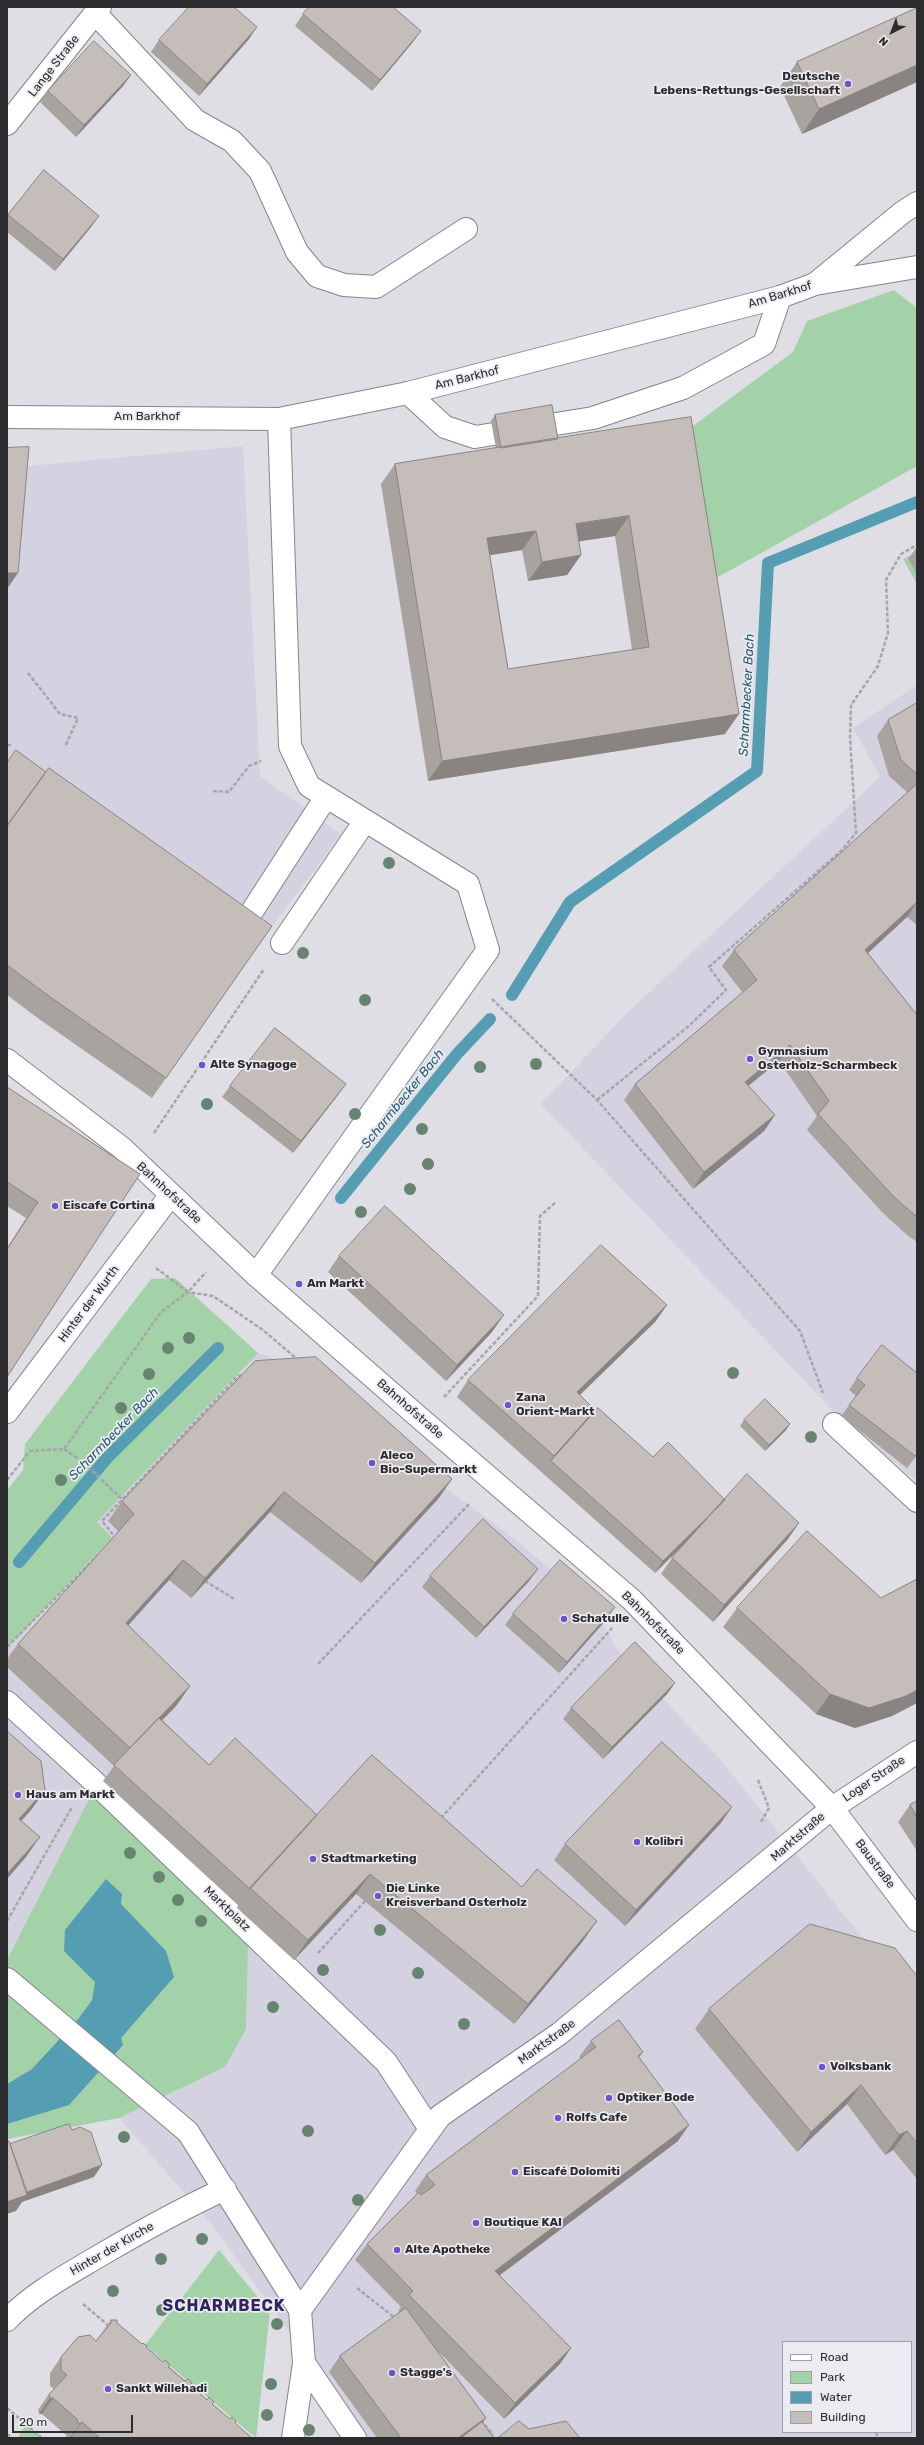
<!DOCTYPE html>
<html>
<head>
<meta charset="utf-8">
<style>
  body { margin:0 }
  #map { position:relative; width:924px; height:2445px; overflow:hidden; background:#dfdee5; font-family:Rubik,sans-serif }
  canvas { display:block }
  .frame { position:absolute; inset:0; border:8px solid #2c2c2f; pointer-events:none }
  .legend { position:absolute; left:782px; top:2341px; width:130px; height:92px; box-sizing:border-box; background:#ecebf2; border:1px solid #9f9fa4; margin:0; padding:5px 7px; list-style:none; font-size:12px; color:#2c2c2f }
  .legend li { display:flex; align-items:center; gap:8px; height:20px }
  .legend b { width:20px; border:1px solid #9f9fa4 }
  .north { position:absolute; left:872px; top:12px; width:40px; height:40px; -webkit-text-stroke:3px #ecebf2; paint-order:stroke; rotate:222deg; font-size:11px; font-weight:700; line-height:16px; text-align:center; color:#2c2c2f }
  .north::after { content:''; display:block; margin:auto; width:14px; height:18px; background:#2c2c2f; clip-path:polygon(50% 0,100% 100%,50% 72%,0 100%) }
  .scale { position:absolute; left:12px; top:2415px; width:121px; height:18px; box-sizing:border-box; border:2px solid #2c2c2f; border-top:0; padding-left:5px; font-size:12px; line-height:14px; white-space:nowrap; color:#2c2c2f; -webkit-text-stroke:3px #ecebf2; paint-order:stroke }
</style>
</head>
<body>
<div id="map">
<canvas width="924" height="2445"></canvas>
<div class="frame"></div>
<ul class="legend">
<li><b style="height:5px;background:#fff"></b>Road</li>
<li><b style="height:11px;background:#a4d2a8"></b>Park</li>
<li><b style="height:11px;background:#559db3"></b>Water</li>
<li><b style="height:11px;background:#c4bdb9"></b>Building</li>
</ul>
<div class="north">N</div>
<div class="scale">20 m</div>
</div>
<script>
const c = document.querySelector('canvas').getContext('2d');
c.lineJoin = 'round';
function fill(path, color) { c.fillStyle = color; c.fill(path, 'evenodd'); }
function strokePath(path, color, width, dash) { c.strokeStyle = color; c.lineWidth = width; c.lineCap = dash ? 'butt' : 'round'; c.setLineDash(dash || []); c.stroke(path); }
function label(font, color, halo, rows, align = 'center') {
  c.font = font + ' Rubik,sans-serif'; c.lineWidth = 3.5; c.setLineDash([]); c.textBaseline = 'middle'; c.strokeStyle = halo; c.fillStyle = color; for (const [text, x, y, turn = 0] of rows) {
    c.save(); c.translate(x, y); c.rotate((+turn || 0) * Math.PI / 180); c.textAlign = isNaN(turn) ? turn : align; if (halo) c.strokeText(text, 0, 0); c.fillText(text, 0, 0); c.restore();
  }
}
const built = new Path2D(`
  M243,446l17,330 81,58 -83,112 -106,152 -145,-103v-527z
  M917,685v796l-81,-67 -295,-310 84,-89 255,-238 -27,-49z
  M258,1353l11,3 132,101 97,69 92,75 29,51 102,108 124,156 72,85v433l-7,4h-544l-154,-213 -93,-107 106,-51 -134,-272 -84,165v-312l105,-110 -16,-16zM783,2342h128v90h-128z`);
const green = new Path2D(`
  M894,290l23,18v158l-215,120 -24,-149 115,-85 14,-31z
  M917,552v32l-14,-25z
  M175,1278l83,75 -161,169 15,16 -105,110v-158l16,-20 2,-26 126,-165z
  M91,1795l157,149 -2,85 -21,38 -106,51 -112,21v-179z
  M219,2250l51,62 -14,126 -111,-93z
  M26,2424l17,14h-25z`);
const water = new Path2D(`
  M106,1879l16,15 -1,10 45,47 8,26 -53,61 2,7 -54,60 -62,19v-40l25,-15 47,-51 13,-18 3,-18 -31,-31 1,-21z`);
const stream = new Path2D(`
  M512,995l58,-93 187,-131 11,-208 149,-61
  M341,1198l116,-144 33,-35
  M19,1562l88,-104 111,-110`);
const path = new Path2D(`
  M28,673l32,41 18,4 -13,29
  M7,745h5
  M213,791l16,1 20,-26 12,-5
  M492,999l105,101 203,231 23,62
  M597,1100l93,-75 36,-35 -17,-23 132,-116 15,-18 -6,-95 1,-33 27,-39 10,-33 -2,-53 15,-26 16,-9
  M154,1133l110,-164
  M156,1268l32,24 18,-20
  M444,1397l94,-101 2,-80 16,-14
  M64,1449l19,13 40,38
  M7,1480l23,-29 34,-2 97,-137 27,-20 25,4 50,34 34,29
  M113,1539l2,-2 -13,-16 136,-145 5,-1
  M205,1581l31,19
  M7,1647l99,-100
  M318,1664l152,-161
  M758,1780l11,28 -8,14
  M441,1818l172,-191
  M7,1921l65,-114
  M318,1953l47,-52
  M357,2288l38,30
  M83,2304l27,23
  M7,2408l35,30
  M481,2420l12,15
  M876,2432l2,6`);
const lane = new Path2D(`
  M95,13l100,107 37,21 28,30 37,81 20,24 27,9 32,2 90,-58
  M815,284l88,-72 14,-9
  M408,393l37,34 30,10 118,-19 90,-30 81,-44 16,-47
  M240,930l86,-133
  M282,943l83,-122
  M256,1275l232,-325 -20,-66 -159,-98 -19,-40 -11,-327
  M834,1424l83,77`);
const street = new Path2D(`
  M7,124l93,-117
  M7,417l272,2 129,-26 372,-96 35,-13 102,-17
  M7,1412l163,-216
  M7,1702l82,75 297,285 44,67
  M7,1979l181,153 112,178 4,53 -11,75
  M300,2310l140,-194 119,-82 273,-226
  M7,2320c26,-27 60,-45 92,-64 41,-24 82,-47 126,-67
  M304,2363l51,75`);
const secondary = new Path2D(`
  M7,1060l115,88 134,127 166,145 210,180 200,208 85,112
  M832,1808l85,-56`);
const trees = [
  [389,863],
  [303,953],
  [365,1000],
  [536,1064],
  [480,1067],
  [207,1104],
  [355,1114],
  [422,1129],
  [428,1164],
  [410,1189],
  [361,1212],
  [189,1338],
  [168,1348],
  [733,1373],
  [149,1374],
  [121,1408],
  [811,1437],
  [61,1480],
  [130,1853],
  [159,1877],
  [178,1900],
  [201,1921],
  [380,1930],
  [323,1970],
  [418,1973],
  [273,2007],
  [464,2024],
  [308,2131],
  [124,2137],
  [358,2200],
  [202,2239],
  [161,2259],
  [113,2291],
  [162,2310],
  [277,2324],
  [271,2384],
  [267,2415],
  [309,2430]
];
const wall = new Path2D(`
  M917,8v74l-115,52 -22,-47 17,-25z
  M303,14l110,28 -41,49 -77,-65z
  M249,39l-50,57 -48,-44 8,-12z
  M131,75l-8,11 -47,51 -36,-35 8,-11z
  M44,170l47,57 -36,44 -48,-39v-16z
  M495,415l63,24 133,-22 34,317 -297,47 -47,-297 14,-20 101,-16 -5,-27zM615,536l17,114 -124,19 -18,-114 32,-5 6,31 39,-6 14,-20 -2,-14z
  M917,547v27l-9,-15z
  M917,703v222l-10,-8 -39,36 49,62v227l-10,-7 -24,-22 -76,-83 10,-14 -38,-55 -31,25 27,29 -11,16 -71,58 -69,-89 11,-16 108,-91 -21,-27 12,-16 174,-157 -19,-17 -12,-40 11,-16z
  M7,763l265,163 -120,172 -113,-79 -32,-24z
  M230,1086l108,9 -45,58 -71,-56z
  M7,1087l133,87 -133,203v-129l19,-30 -19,-12z
  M339,1256l153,76 -46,49 -118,-109z
  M667,1305l-12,17 -75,73 11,20 62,42 72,43 63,39 -75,83 -52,-48 11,-16 18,-20 -35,35 -198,-176 11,-17z
  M917,1373v82l-10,13 -66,-52 15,-20 -7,-6 8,-12z
  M744,1420l46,4 -4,6 -21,21 -25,-25z
  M452,1479l-14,20 -77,84 -91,-71 -79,86 -22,-18 -41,46 62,60 -14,20 -14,14 47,45 374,176 -69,83 -158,-130 -62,66 -57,-52 1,-3 -135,-124 11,-15 -107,-99v-8l11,-15 101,-112 -11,-11 14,-20z
  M430,1576l99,5 -53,57 -54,-51z
  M917,1579v124l-25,13 -37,12 -39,-14 -93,-87 14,-19 144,-10z
  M513,1614l94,5 -48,54 -54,-48z
  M675,1683l-8,11 -64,65 -40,-40 8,-11z
  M917,1801v50l-19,-29 12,-17z
  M732,1807l-12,17 -95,102 -71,-66 11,-16z
  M917,1976v203l-24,-29 -8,5 -38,-51 -50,48 -102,-123 14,-20z
  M591,2041l52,11 -4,6 39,83 -178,134 60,89 -56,55 -67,-69 49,68 -4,4 12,16h-117l-48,-66 11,-16 60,-43 -2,-2 3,-4 -46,-47 12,-16 50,-50 -2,-3 11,-16 155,-116 -2,-2z
  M111,2320l6,3 29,24 106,91h-186v-1l1,-1 -25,-22h-3l-1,-4 11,-16 5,-5 -4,-3v-13l11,-16 35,-16z`);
const shadedWall = new Path2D(`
  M257,27l-8,12 -50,57 8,-12z
  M421,31l-8,11 -41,49 8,-11z
  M917,65v17l-115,52 17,-25z
  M131,75l-8,11 -47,51 8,-12z
  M99,216l-8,11 -36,44 8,-12z
  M629,516l-14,20 -53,8 14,-20z
  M536,531l-14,19 -49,8 14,-20z
  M581,555l-14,20 -39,6 14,-19z
  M7,573h11l-11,16z
  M739,714l-14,20 -297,47 14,-20z
  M917,902l-10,15 -53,49 11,-16z
  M790,1045l-11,16 -46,37 12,-16z
  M346,1084l-8,11 -45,58 8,-12z
  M775,1115l-11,16 -71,58 11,-17z
  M667,1305l-12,17 -89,86 11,-16z
  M504,1315l-12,17 -46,49 11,-16z
  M595,1410l-11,16 -33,35 3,-5z
  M790,1424l-4,6 -21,21 4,-6z
  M452,1479l-14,20 -77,84 14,-20z
  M284,1492l-14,20 -79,86 14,-20z
  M725,1500l-8,11 -62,62 8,-12z
  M799,1523l-11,16 -75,83 11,-17z
  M183,1560l-14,20 -57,63 14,-20z
  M538,1569l-9,12 -53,57 8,-11z
  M615,1607l-8,12 -48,54 8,-11z
  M675,1683l-8,11 -64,65 9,-12z
  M190,1686l-14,20 -60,62 14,-20z
  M917,1690v13l-25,13 -37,12 -39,-14 14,-20z
  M45,1790l-13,19 -25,28 12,-18z
  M732,1807l-12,17 -95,102 11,-16z
  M40,1837l-14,20 -19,22v-5z
  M370,1874l-14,20 -62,66 14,-20z
  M597,1921l-14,20 -69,83 14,-20z
  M861,2085l-14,19 -50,48 14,-20z
  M689,2125l-11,16 -194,146 11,-16z
  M907,2131l-14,19 -8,5 14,-20z
  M102,2165l-8,12 -72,25 -6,9 -9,3v-12l16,-9z
  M571,2348l-11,16 -56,55 11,-16z
  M50,2398h3l-11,16h-3z
  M486,2418l-12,16 -5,4h-11z
  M82,2422l-11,16h-1l10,-14z`);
const building = new Path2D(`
  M189,7h45l23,20 -50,57 -48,-44z
  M309,7h84l28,24 -41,49 -77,-66z
  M917,8v57l-98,44 -22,-47z
  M94,41l37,34 -47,50 -36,-34z
  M44,170l55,46 -36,43 -55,-44z
  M552,405l6,34 -57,9 -6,-33z
  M691,417l48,297 -297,47 -47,-297zM629,516l20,131 -141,22 -21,-131 49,-7 6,31 39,-7 -5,-31z
  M29,447l-11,126h-11v-125z
  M917,703v71l-16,-14 -13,-40z
  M16,750l30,22 -39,54v-63z
  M49,768l223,158 -106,152 -113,-79 -46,-34v-139z
  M917,784v118l-52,48 52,65v202l-23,-20 -76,-83 11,-13 -39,-56 -45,37 30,33 -71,57 -69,-88 122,-104 -23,-30z
  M275,1028l71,56 -45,57 -71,-55z
  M7,1087l133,87 -133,203v-128l31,-47 -31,-20z
  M385,1206l119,109 -47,50 -118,-109z
  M601,1245l66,60 -90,87 18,18 -41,46 -86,-76z
  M882,1345l35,28v81l-2,2 -66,-51 16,-20 -8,-7z
  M316,1357l136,122 -77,84 -91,-71 -79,86 -22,-18 -57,63 64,63 -60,62 -112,-104 116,-130 -12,-13 133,-140z
  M765,1399l25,25 -21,21 -25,-25z
  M598,1408l55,49 15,-15 57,58 -7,7 -55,54 -112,-100z
  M747,1474l52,49 -75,82 -52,-47z
  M483,1519l55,50 -54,58 -54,-51z
  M807,1531l74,67 36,-19v111l-11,6 -37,12 -39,-14 -93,-86z
  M560,1560l55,47 -48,55 -54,-48z
  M635,1642l40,41 -63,64 -41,-39z
  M159,1718l50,47 26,-27 82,77 -67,74 -136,-124z
  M7,1731l34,30 4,29 -26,29 21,18 -33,37z
  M662,1742l70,65 -96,103 -71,-66z
  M372,1755l150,132 15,-18 60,52 -69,83 -158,-130 -62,66 -58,-52z
  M917,1801v16l-7,-12z
  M810,1924l85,24 22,28v167l-10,-12 -8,4 -38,-50 -50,47 -102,-123z
  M619,2020l24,32 -5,4 51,69 -194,146 76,77 -56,55 -106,-108 4,-4 -46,-47 52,-52 2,3 14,-10 -9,-10 170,-128 -5,-6z
  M69,2124l3,6 8,-3 11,5 11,33 -75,27 -17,-48z
  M7,2141h2l18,54 -20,7z
  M406,2308l80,110 -28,20h-57l-61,-82z
  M111,2320h6v3l25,21 1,-1 4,3 -1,1 17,15 2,-2 5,5 -2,2 17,14 3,-2 4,4 -2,2 17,15 2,-3 5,5 -2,2 18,15 2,-2 4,4 -1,2 17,15h-152l-18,-16 -2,2 -3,-3 1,-1 -25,-22h-3l-1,-4 18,-19 -6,-5v-13l17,-20 12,-2 6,6 15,-18z
  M519,2421l10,8 37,-8 14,17h-82z
  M482,2422l12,16h-33z
  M7,2434l3,1 -1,3h-2z`);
const markers = [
  [848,84,4,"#6f53cd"],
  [750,1059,4,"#6f53cd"],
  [202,1065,4,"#6f53cd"],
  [55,1206,4,"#6f53cd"],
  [299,1284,4,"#6f53cd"],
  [508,1405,4,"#6f53cd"],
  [372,1463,4,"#6f53cd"],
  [564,1619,4,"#6f53cd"],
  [18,1795,4,"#6f53cd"],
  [637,1842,4,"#6f53cd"],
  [313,1859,4,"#6f53cd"],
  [378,1896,4,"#6f53cd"],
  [822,2067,4,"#6f53cd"],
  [609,2098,4,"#6f53cd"],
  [558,2118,4,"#6f53cd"],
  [515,2172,4,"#6f53cd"],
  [476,2223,4,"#6f53cd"],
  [397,2250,4,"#6f53cd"],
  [392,2373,4,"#6f53cd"],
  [108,2389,4,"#6f53cd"]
];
const streetNames = [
  ["Lange Straße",54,66,-52],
  ["Am Barkhof",780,295,-17],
  ["Am Barkhof",467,378,-14],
  ["Am Barkhof",147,417],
  ["Bahnhofstraße",169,1193,43],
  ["Hinter der Wurth",89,1304,-53],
  ["Bahnhofstraße",410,1409,41],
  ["Bahnhofstraße",653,1623,45],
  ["Loger Straße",874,1779,-34],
  ["Marktstraße",798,1837,-41],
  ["Baustraße",875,1864,53],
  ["Marktplatz",227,1909,44],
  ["Marktstraße",547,2042,-36],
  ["Hinter der Kirche",112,2249,-30]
];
const poiNames = [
  ["Deutsche",840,77,"right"],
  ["Lebens-Rettungs-Gesellschaft",840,91,"right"],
  ["Gymnasium",758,1052],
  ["Osterholz-Scharmbeck",758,1066],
  ["Alte Synagoge",210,1065],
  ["Eiscafe Cortina",63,1206],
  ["Am Markt",307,1284],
  ["Zana",516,1398],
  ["Orient-Markt",516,1412],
  ["Aleco",380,1456],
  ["Bio-Supermarkt",380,1470],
  ["Schatulle",572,1619],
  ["Haus am Markt",26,1795],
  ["Kolibri",645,1842],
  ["Stadtmarketing",321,1859],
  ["Die Linke",386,1889],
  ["Kreisverband Osterholz",386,1903],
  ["Volksbank",830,2067],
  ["Optiker Bode",617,2098],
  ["Rolfs Cafe",566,2118],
  ["Eiscafé Dolomiti",523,2172],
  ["Boutique KAI",484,2223],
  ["Alte Apotheke",405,2250],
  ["Stagge's",400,2373],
  ["Sankt Willehadi",116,2389]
];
const waterNames = [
  ["Scharmbecker Bach",747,695,-87],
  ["Scharmbecker Bach",403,1099,-51],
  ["Scharmbecker Bach",114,1434,-46]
];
const districtNames = [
  ["SCHARMBECK",224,2306]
];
fill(built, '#d4d2e1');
fill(green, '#a4d2a8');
fill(water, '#559db3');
strokePath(stream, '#559db3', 12);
strokePath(lane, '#85848b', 24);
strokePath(street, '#85848b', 24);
strokePath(secondary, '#85848b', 24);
strokePath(path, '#a6a5ab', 2.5, [4, 2]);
strokePath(lane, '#fff', 22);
strokePath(street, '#fff', 22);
strokePath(secondary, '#fff', 22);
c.fillStyle = '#678471';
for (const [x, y] of trees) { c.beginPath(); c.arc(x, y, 6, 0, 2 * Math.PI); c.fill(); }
fill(wall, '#a9a39f');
fill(shadedWall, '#898482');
fill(building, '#c4bdb9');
strokePath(building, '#898482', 1);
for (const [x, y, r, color] of markers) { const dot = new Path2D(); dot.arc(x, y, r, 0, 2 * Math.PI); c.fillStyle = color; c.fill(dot); strokePath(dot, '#ecebf2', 1.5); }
label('12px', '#2c2c2f', '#ecebf2', streetNames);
label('bold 12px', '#2c2c2f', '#ecebf2', poiNames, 'left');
label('italic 13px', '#245e6f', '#ecebf2', waterNames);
c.letterSpacing = '1px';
label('bold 16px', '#32255f', '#ecebf2', districtNames);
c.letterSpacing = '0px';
</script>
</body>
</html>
